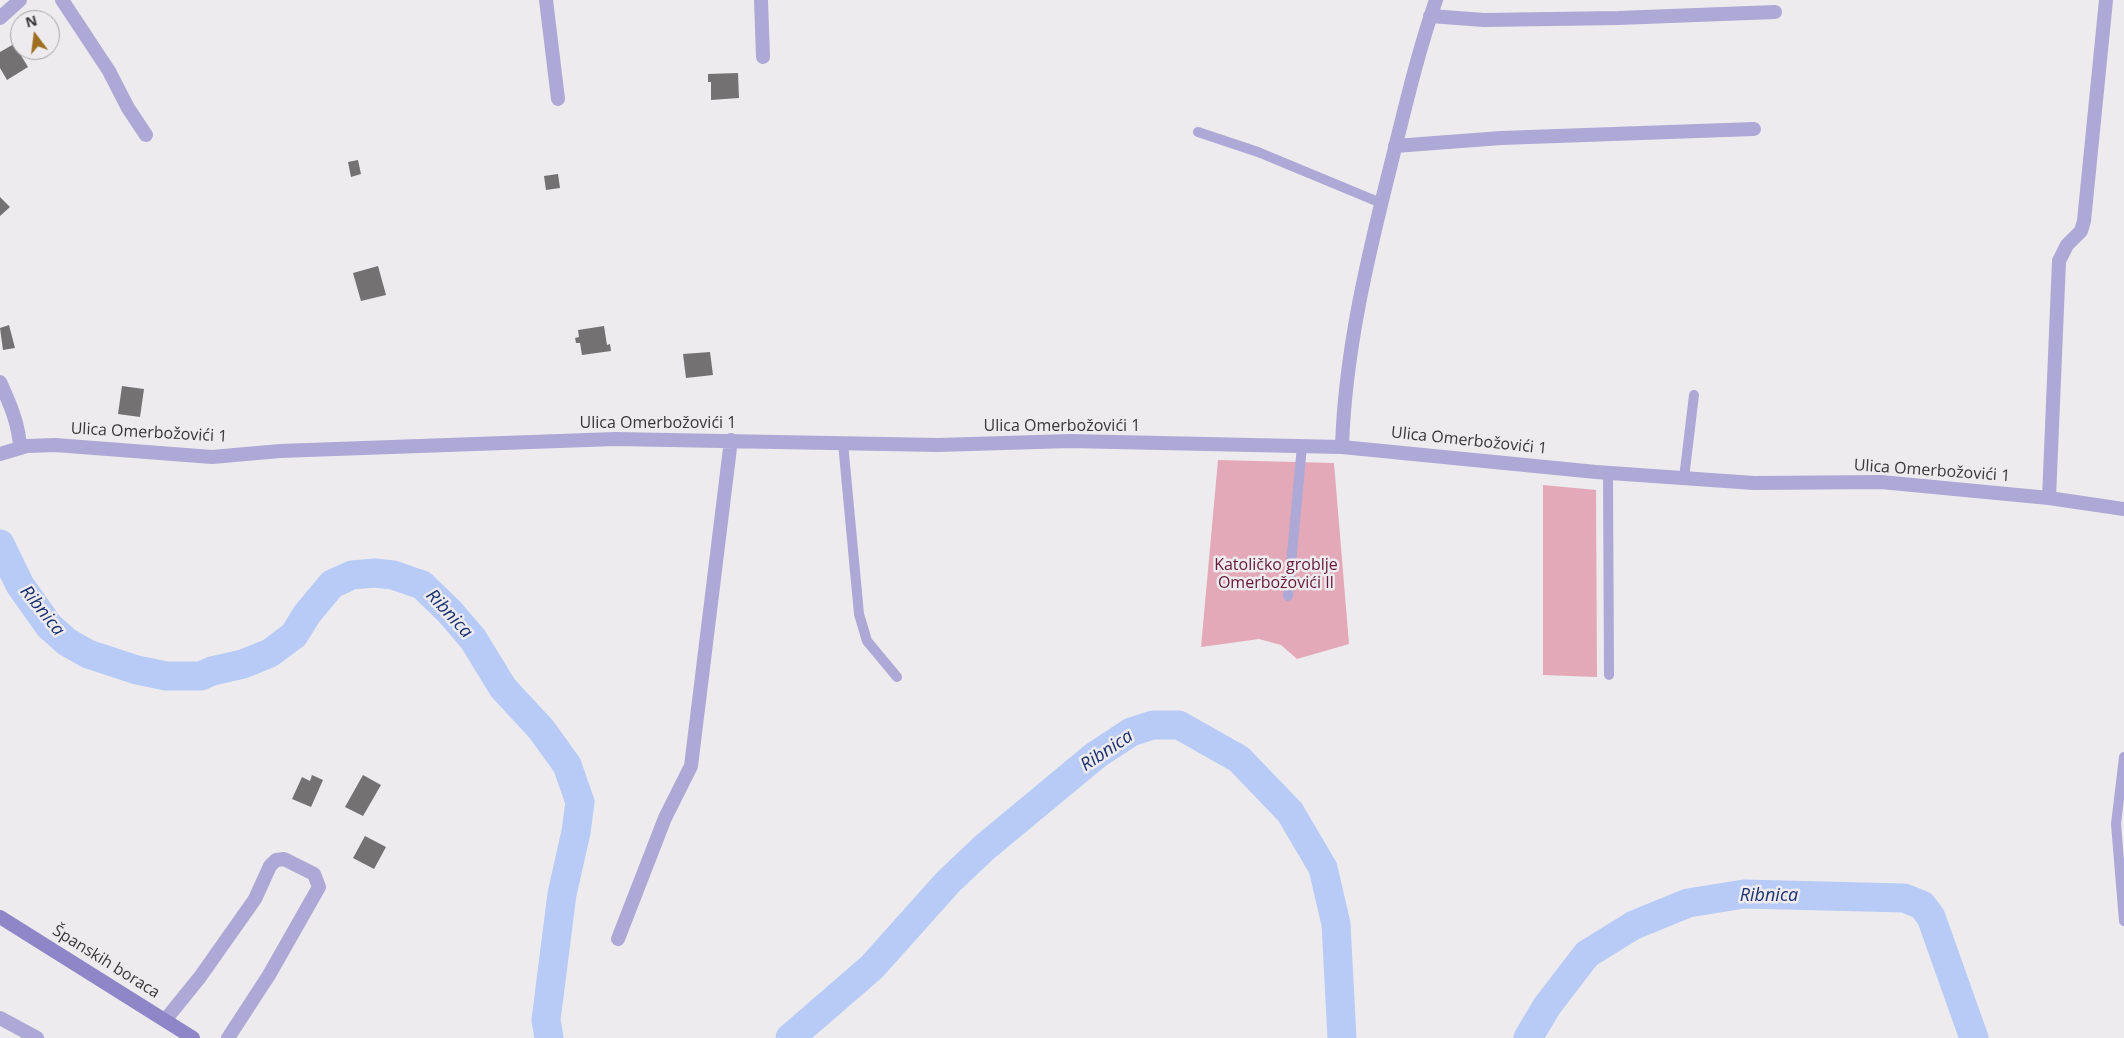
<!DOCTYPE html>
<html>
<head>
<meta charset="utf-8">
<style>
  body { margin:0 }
  #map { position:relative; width:2124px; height:1038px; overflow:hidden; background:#edebee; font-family:"Open Sans",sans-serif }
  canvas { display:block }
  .north { position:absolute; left:10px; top:10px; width:50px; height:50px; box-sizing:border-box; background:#edebee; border:1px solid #a5a3a5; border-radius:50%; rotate:345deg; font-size:14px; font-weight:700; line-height:20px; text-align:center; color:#383738 }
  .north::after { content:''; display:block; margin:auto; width:18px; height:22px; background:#9f7023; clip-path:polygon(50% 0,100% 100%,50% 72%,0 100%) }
</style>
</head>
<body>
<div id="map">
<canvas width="2124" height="1038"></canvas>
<div class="north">N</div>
</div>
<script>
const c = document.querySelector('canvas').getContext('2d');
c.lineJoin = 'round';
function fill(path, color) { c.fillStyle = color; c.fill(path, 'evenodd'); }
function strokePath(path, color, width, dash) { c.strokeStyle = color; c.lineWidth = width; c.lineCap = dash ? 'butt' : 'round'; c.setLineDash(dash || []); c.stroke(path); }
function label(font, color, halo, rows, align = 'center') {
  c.font = font + ' "Open Sans",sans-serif'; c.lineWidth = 5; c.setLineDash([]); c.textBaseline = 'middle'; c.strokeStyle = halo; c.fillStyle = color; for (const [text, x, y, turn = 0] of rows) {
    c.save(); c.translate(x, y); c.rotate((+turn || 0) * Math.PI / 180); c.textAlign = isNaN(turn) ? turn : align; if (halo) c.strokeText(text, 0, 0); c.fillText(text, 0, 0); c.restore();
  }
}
const green = new Path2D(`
  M1218,460l116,3 15,181 -52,15 -16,-14 -22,-6 -58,8z
  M1543,485l53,5 1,187 -54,-2z`);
const river = new Path2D(`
  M0,544l20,41 29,41 18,16 21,12 49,16 29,6h35l11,-5 31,-7 27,-11 24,-18 13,-21 25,-30 20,-9 23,-2 18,2 29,10 27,26 24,28 30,49 38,41 26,36 13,37 -4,30 -14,62 -16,126 3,18
  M790,1038l82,-71 76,-85 37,-35 111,-92 35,-23 22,-7h26l60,34 51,53 33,56 13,56 6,114
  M1528,1038l19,-32 40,-52 47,-29 54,-22 56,-9 160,4 18,7 9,12 43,121`);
const building = new Path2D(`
  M14,44l14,23 -21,13 -7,-12v-16z
  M738,73l1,25 -28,2v-18h-3v-8z
  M358,160l3,14 -10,3 -3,-15z
  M558,174l2,14 -14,2 -2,-14z
  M0,197l10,10 -10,9z
  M378,266l8,29 -25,6 -8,-28z
  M9,325l6,23 -12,2 -3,-22z
  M604,326l3,19 3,-1 1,7 -29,4 -2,-12h-4l-1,-5 4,-1 -1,-7z
  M710,352l3,23 -27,3 -3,-24z
  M122,386l22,3 -4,28 -22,-3z
  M312,775l11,5 -12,27 -19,-8 10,-22 8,4z
  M363,775l18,10 -18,31 -18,-9z
  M365,836l21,11 -12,22 -21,-11z`);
const service = new Path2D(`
  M1198,132l60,20 123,51
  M843,443l16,171 8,27 30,36
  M1608,473l1,202
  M1684,478l10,-83
  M1288,596l14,-150
  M2124,757l-8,67 8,97`);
const minor = new Path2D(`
  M62,0l47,71 19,37 18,27
  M546,0l12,99
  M761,0l2,57
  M1430,16l54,4 134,-2 157,-6
  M0,18l20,-18
  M1395,146l106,-8 253,-9
  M0,382c10,22 19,42 20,66
  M1342,447c3,-95 25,-187 48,-279 14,-56 27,-113 46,-168
  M0,454l27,-8 28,-1 157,12 68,-6 335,-12 323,6 132,-4 272,6 254,25 158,11 127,-1 168,16 75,11
  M2049,498l10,-237 8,-16 14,-14 3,-10 22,-221
  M618,939l47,-121 26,-52 40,-326
  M0,1018l37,20
  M166,1019l34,-42 55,-78 15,-33 6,-6 8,-1 30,15 5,13 -50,88 -41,63`);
const secondary = new Path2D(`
  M0,917l193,121`);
const streetNames = [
  ["Ulica Omerbožovići 1",658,423],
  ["Ulica Omerbožovići 1",1062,426],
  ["Ulica Omerbožovići 1",149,433,3],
  ["Ulica Omerbožovići 1",1469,441,6],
  ["Ulica Omerbožovići 1",1932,471,4],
  ["Španskih boraca",106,962,32]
];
const parkNames = [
  ["Katoličko groblje",1276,565],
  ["Omerbožovići II",1276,583]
];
const waterNames = [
  ["Ribnica",42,611,51],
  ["Ribnica",449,614,47],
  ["Ribnica",1107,751,-34],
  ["Ribnica",1769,896]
];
fill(green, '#e4a9b8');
strokePath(river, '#b7cbf6', 29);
fill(building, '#747173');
strokePath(service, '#ada8d5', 10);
strokePath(minor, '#ada8d5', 14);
strokePath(secondary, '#8f86c7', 14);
label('16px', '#383738', '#edebee', streetNames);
label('16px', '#651936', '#edebee', parkNames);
label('italic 18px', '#1b3270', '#edebee', waterNames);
</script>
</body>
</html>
